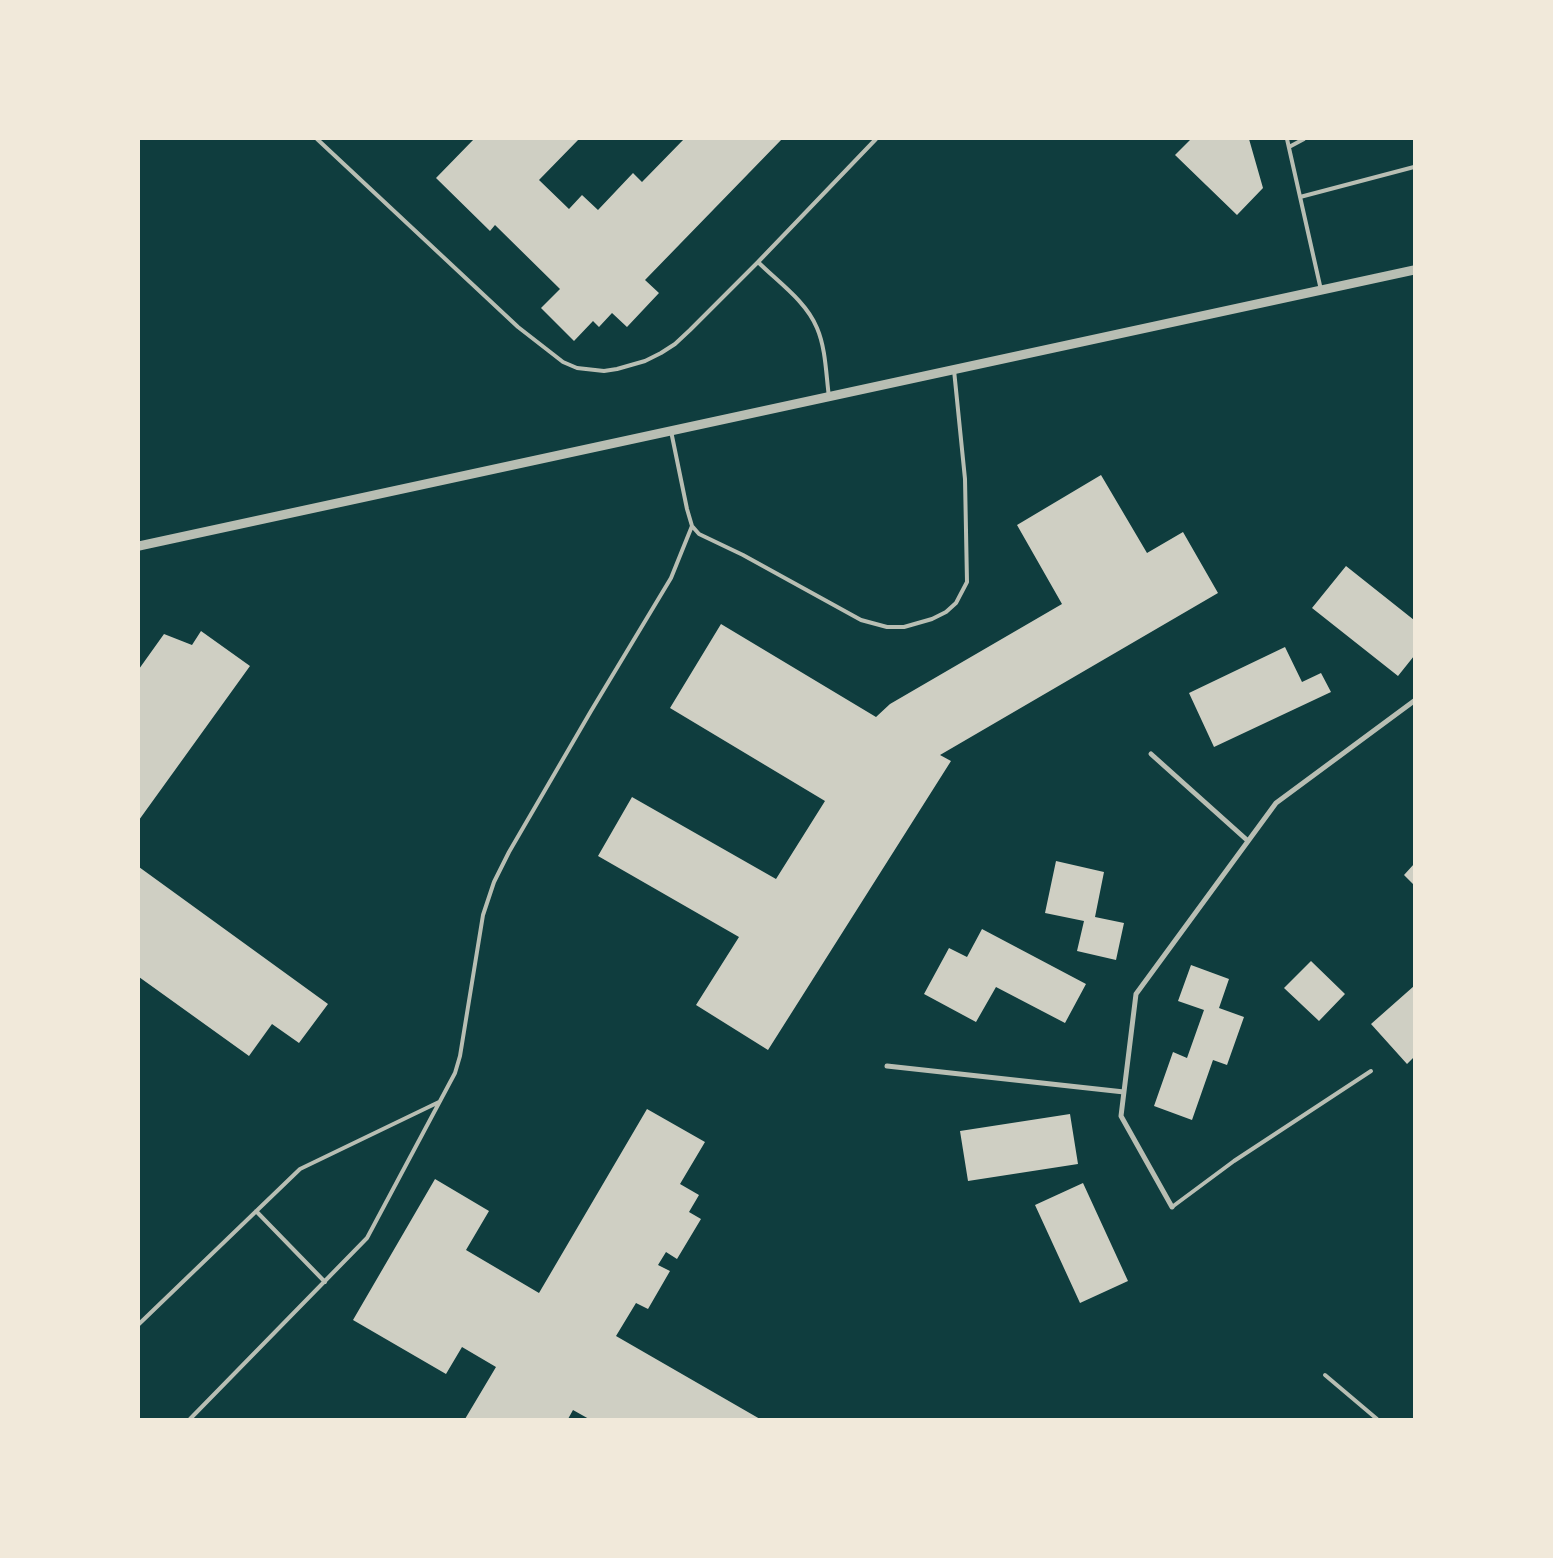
<!DOCTYPE html>
<html>
<head>
<meta charset="utf-8">
<style>
  body { margin:0 }
  #map { position:relative; width:1553px; height:1558px; overflow:hidden; background:#0f3d3e; font-family:"Open Sans",sans-serif }
  canvas { display:block }
  .frame { position:absolute; inset:0; border:140px solid #f1e9da; pointer-events:none }
</style>
</head>
<body>
<div id="map">
<canvas width="1553" height="1558"></canvas>
<div class="frame"></div>
</div>
<script>
const c = document.querySelector('canvas').getContext('2d');
c.lineJoin = 'round';
function fill(path, color) { c.fillStyle = color; c.fill(path, 'evenodd'); }
function strokePath(path, color, width, dash) { c.strokeStyle = color; c.lineWidth = width; c.lineCap = dash ? 'butt' : 'round'; c.setLineDash(dash || []); c.stroke(path); }
const building = new Path2D(`
  M474,139h105l-40,41 30,29 13,-14 16,15 35,-37 9,9 42,-43h98l-137,141 14,13 -32,34 -15,-14 -13,14 -6,-6 -19,20 -33,-33 19,-19 -65,-64 -5,6 -54,-53z
  M1191,139h58l14,49 -26,27 -62,-60z
  M1101,475l46,78 36,-21 35,61 -278,162 11,6 -183,289 -72,-45 43,-68 -141,-81 34,-59 144,82 49,-78 -155,-93 51,-84 155,93 14,-13 172,-100 -45,-79z
  M1346,566l68,54v36l-16,20 -86,-68z
  M201,631l49,35 -111,154v-151l25,-35 28,11z
  M1285,647l17,35 19,-9 10,19 -117,55 -25,-54z
  M1056,861l48,11 -9,45 29,6 -8,37 -39,-9 7,-30 -39,-8z
  M1414,864v21l-10,-10z
  M139,867l189,137 -29,39 -27,-19 -23,32 -110,-79z
  M982,929l104,55 -21,39 -69,-36 -20,35 -52,-28 25,-46 18,9z
  M1311,961l34,33 -26,27 -35,-33z
  M1191,965l38,14 -10,29 25,9 -17,48 -14,-5 -21,60 -38,-14 19,-54 14,6 17,-48 -26,-9z
  M1414,986v71l-7,7 -36,-40z
  M647,1109l58,33 -25,42 19,11 -10,17 12,7 -24,40 -11,-7 -8,13 12,6 -22,38 -12,-6 -20,33 144,83h-171l-16,-9 -5,9h-103l31,-52 -34,-20 -16,27 -93,-54 82,-141 54,32 -23,39 73,43z
  M1070,1114l8,50 -110,17 -8,-50z
  M1083,1183l45,98 -48,22 -45,-98z`);
const service = new Path2D(`
  M317,139l201,188 45,35 14,6 27,3 13,-2 28,-8 16,-8 14,-9 15,-14 68,-68c20,20 48,39 59,66 9,21 9,47 12,69
  M1287,139l34,151
  M1289,147l15,-8
  M1300,197l114,-30
  M758,262l118,-123
  M671,431l16,78 5,17 7,8 44,21 118,65 26,7h17l28,-8 14,-7 10,-9 11,-21 -2,-103 -11,-109
  M1172,1207l62,-46 137,-90
  M256,1211l69,71
  M139,1324l161,-155 139,-67
  M1325,1375l52,44
  M190,1419l177,-181 88,-165 5,-17 23,-141 11,-33 15,-30 82,-141 80,-133 21,-52`);
const minor = new Path2D(`
  M1151,754l97,87
  M887,1066l237,26
  M1172,1207l-51,-91 15,-122 140,-191 138,-102`);
const tertiary = new Path2D(`
  M139,546l1275,-276`);
fill(building, '#cfcfc3');
strokePath(service, '#b8beb3', 4);
strokePath(minor, '#b8beb3', 5);
strokePath(tertiary, '#b8beb3', 9);
</script>
</body>
</html>
